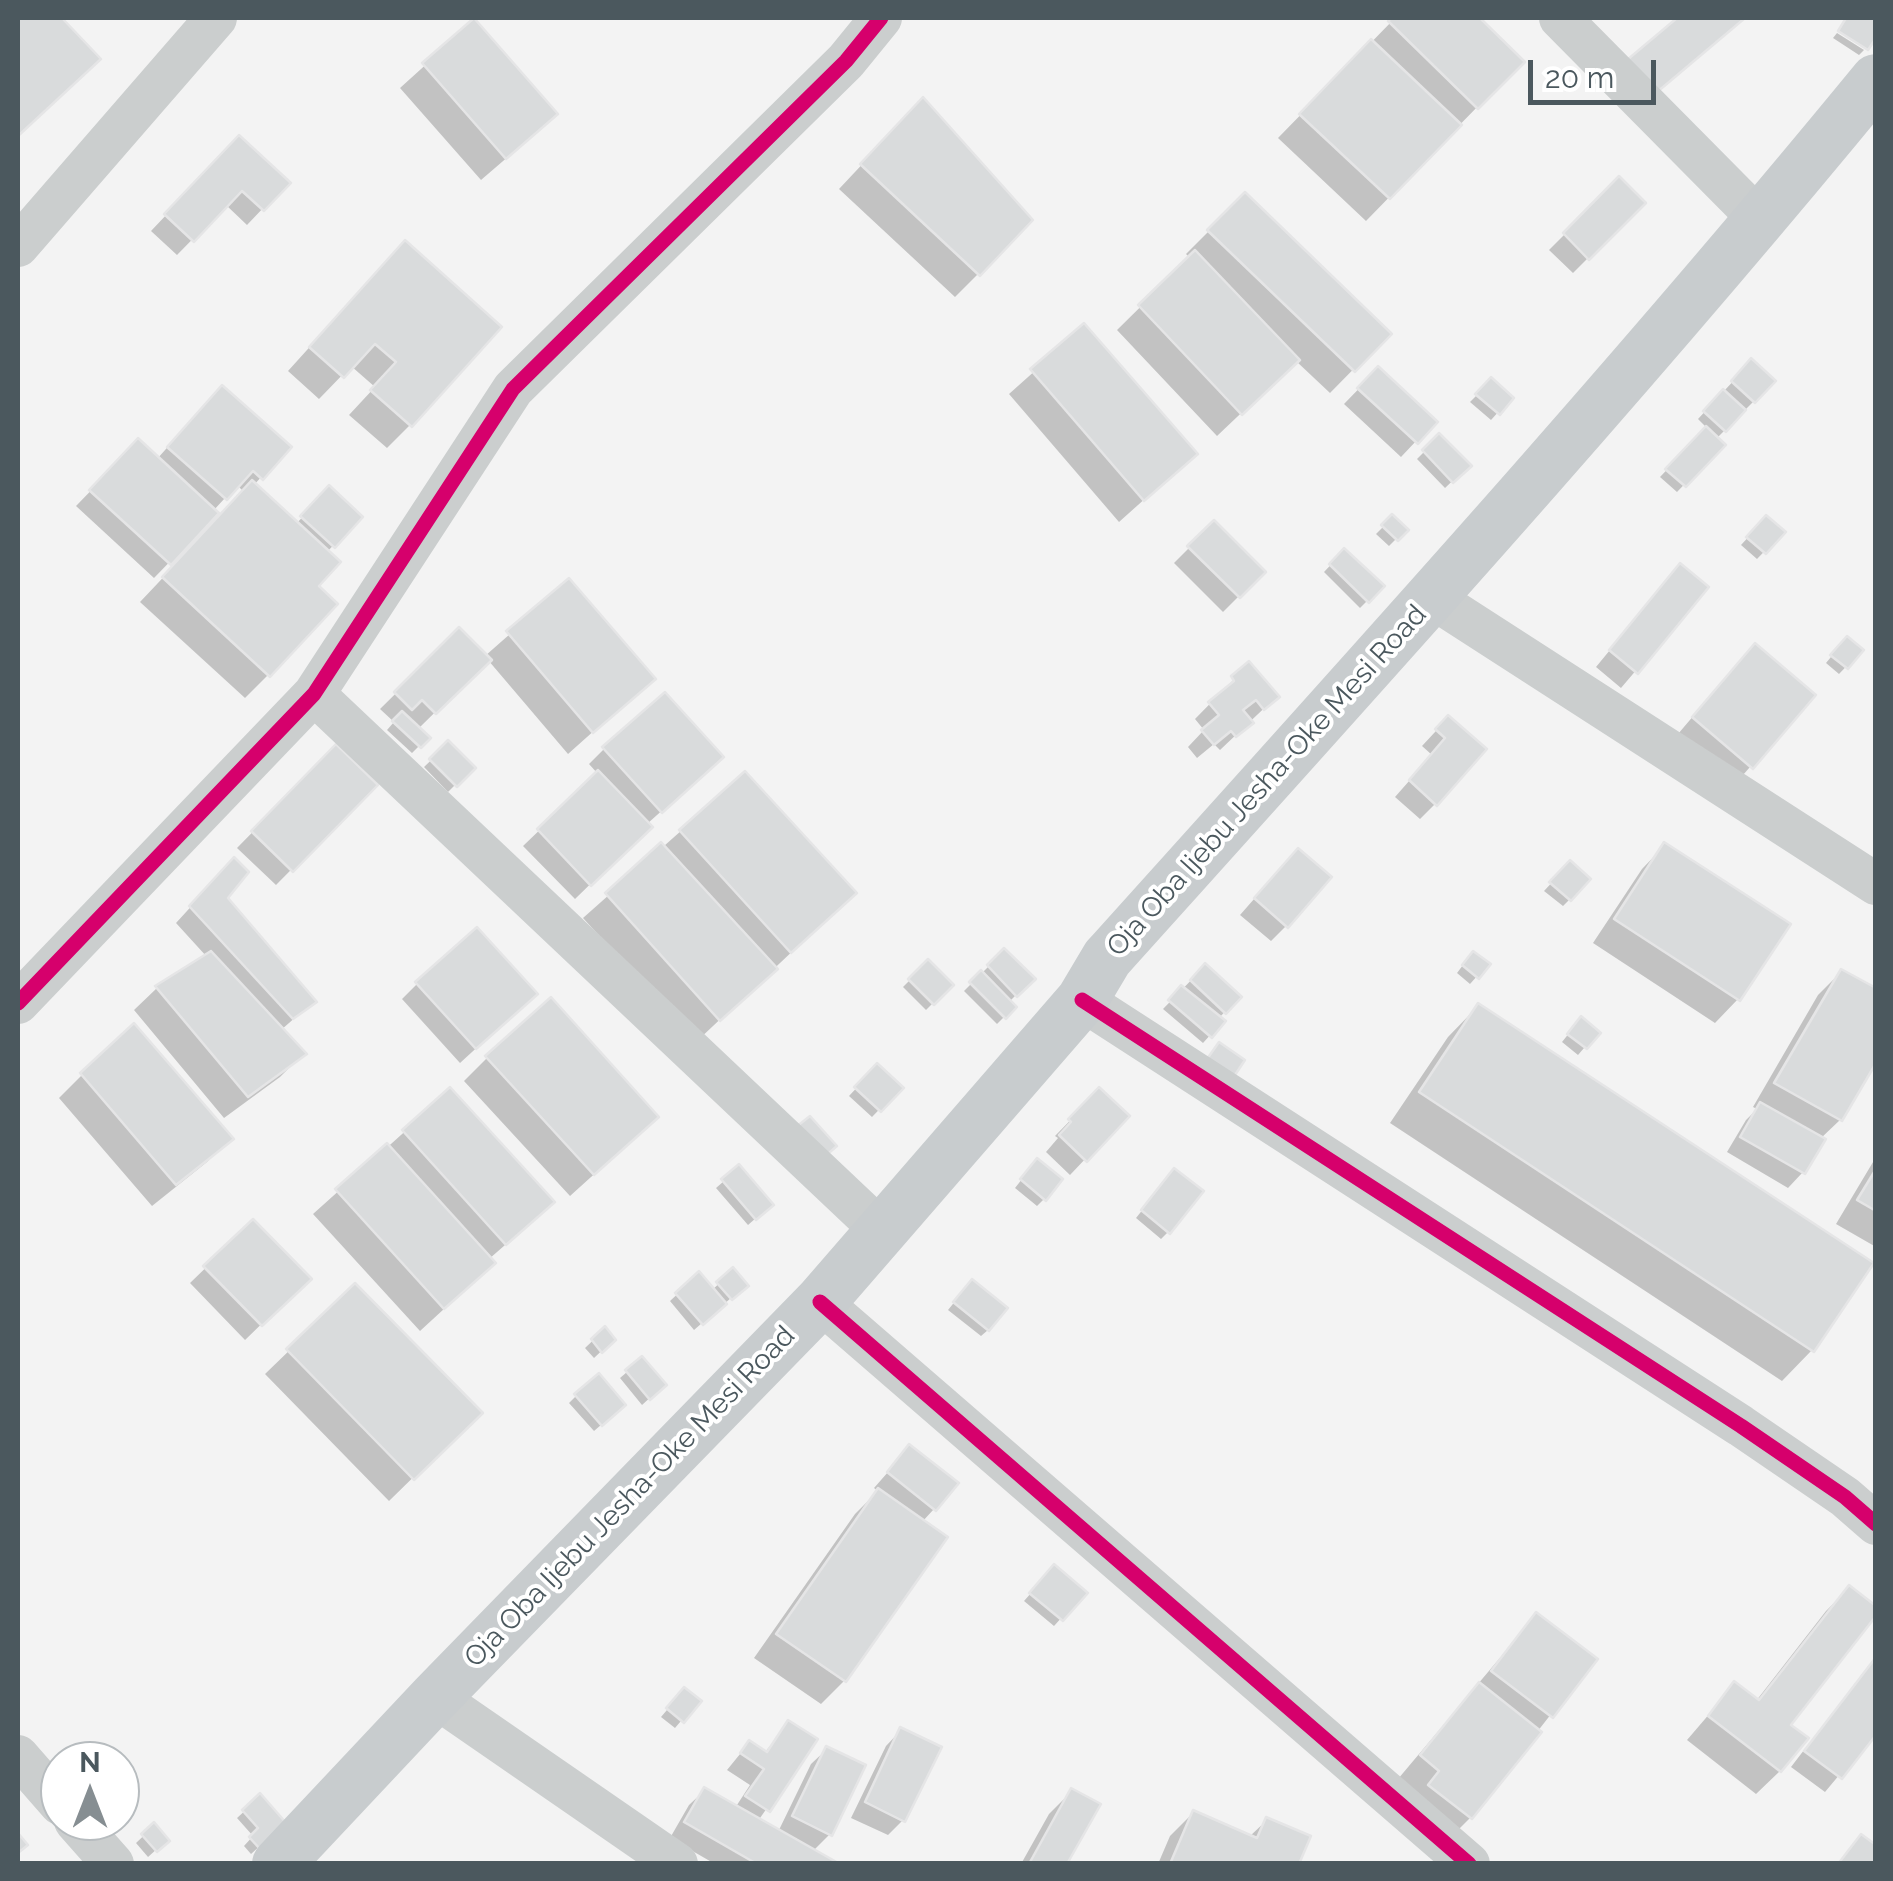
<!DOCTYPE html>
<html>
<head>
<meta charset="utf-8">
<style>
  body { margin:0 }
  #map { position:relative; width:1893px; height:1881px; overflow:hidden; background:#f3f3f3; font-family:Raleway,sans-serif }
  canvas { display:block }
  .frame { position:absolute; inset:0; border:20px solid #4b585e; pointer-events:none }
  .north { position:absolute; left:40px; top:1741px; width:100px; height:100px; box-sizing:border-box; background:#fff; border:2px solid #b7bcbf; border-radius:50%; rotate:0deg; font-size:28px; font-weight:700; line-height:40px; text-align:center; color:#4b585e }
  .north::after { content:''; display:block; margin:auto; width:35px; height:45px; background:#868e92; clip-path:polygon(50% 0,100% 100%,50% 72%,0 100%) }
  .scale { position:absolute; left:1528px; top:60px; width:128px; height:45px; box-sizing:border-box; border:5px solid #4b585e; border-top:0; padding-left:12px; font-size:30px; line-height:35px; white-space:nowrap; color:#4b585e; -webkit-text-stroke:8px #fff; paint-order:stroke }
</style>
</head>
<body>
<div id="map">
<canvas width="1893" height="1881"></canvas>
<div class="frame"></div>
<div class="north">N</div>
<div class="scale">20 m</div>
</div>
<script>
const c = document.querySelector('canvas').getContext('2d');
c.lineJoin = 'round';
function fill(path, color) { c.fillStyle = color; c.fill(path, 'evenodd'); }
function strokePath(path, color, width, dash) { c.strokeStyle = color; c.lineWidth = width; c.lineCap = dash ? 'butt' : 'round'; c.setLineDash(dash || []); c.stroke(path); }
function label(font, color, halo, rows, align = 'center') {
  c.font = font + ' Raleway,sans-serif'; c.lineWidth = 8; c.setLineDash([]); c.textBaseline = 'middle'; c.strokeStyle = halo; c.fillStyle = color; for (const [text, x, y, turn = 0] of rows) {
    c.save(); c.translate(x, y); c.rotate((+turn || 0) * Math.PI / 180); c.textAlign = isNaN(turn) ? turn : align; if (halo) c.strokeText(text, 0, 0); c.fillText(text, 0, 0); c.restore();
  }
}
const shadow = new Path2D(`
  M18,18h41l38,41 -79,76z
  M1395,18h81l45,44 -155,159 -88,-83z
  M473,22l58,115 -50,43 -81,-92z
  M1837,33l27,17 -5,5 -26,-17z
  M901,123l77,151 -23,23 -116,-108z
  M239,138l48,45 -40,42 -21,-20 -49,50 -26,-24z
  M1619,180l24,23 -70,70 -24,-23z
  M1245,195l143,139 -58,59 -34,-32 -79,75 -100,-106 73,-72 -4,-4z
  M382,267l28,158 -23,23 -38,-33 26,-28 -24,-21 -32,33 -31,-28z
  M1084,327l111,127 -76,68 -110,-128z
  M1751,362l3,39 -38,38 6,6 -45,47 -17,-15 47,-49 -9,-9z
  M1378,369l56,53 -33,35 -57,-53z
  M1491,381l20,17 -20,22 -21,-18z
  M207,403l81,44 -34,38 42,39 33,-35 31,28 -33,35 -11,34 -48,89 -23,23 -105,-96 104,-110 -7,-7 -24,26 3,3 -62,64 -78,-72 62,-64 19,17z
  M1439,437l29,29 -23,22 -28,-29z
  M1392,518l13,12 -16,16 -13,-12z
  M1766,518l16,15 -25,26 -16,-14z
  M1214,523l49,49 -40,40 -49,-49z
  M1344,551l37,36 -21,21 -36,-36z
  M569,582l83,97 -84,75 -80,-94 -70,69 9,9 -15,15 -25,-23 7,-8 -14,-13 79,-78 26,25z
  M1666,582l40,6 -85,100 -25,-21z
  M1840,646l21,5 -22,23 -13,-11z
  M1740,661l73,34 -77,88 -58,-49z
  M1249,664l27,33 -56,53 -6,-6 -17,14 -9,-11 16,-17 -9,-11z
  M1448,718l-13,86 -15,15 -25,-22 37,-42 -10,-9z
  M448,744l24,24 -24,24 -24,-25z
  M336,747l39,38 -99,100 -39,-37z
  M604,749l102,22 -59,53 2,3 -74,72 -52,-53 75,-72 -9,-10z
  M745,774l85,142 -134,126 -113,-124z
  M1665,845l73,154 -23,24 -122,-80 49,-74z
  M1570,863l-1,37 -6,6 -19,-15z
  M1283,866l3,60 -15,15 -31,-26z
  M219,876l6,22 88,104 -32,28 22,24 -23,23 -56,41 -90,-108 23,-22 50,-31 -31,-34z
  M1004,951l28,28 -23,23 5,5 -17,17 -33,-33z
  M1466,961l21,4 -17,19 -13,-11z
  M928,962l23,23 -25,25 -23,-23z
  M1205,966l33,32 -20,21 4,3 -19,21 -40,-34z
  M1841,972l-1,148 -20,19 -17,33 -15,16 -61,-36 19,-32 11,-11 -4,-2 65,-112z
  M417,984l102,25 -59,54 -58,-64z
  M1478,1006l334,344 -30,31 -392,-258 58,-86z
  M1574,1027l23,6 -19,22 -16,-13z
  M487,1058l145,82 -62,56 -106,-115z
  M877,1066l23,22 -28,29 -23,-21z
  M82,1075l148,64 -23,23 -55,44 -93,-108z
  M450,1091l78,134 -39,34 -20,27 -49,45 -107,-117z
  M1099,1091l27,25 -56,59 -24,-23 12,-14 -3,-2z
  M1876,1157v90l-40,-23z
  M739,1168l25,43 -16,14 -32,-37z
  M1030,1169l14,30 -7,7 -22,-18z
  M1168,1178v54l-7,7 -25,-21z
  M253,1222l55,57 -63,61 -55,-57z
  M733,1271l13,14 -52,45 -24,-29 28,-26 14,15z
  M355,1287l124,126 -90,88 -124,-127z
  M965,1289l23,41 -7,6 -33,-26z
  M604,1330l9,10 -19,18 -9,-10z
  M627,1372l37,13 -22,20 -22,-27z
  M576,1396l40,16 -22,19 -25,-28z
  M910,1447l24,62 -12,13 -78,159 -23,23 -67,-46 101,-144 23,-23 -4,-3z
  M1047,1575l37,18 -30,33 -30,-25z
  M1849,1588l-61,137 -8,46 -24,23 -69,-54 48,-56 21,17 70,-90z
  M1536,1615l58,44 -124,159 -23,23 -49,-62z
  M1876,1656v75l-51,61 -34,-25z
  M678,1697l20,4 -23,27 -14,-11z
  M789,1724l25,16 -56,81 20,11 33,-68 16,-15 3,85 -17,17 22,13h-120l-45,-26 19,-33 16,-15 30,18 15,-23 -23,-15 22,-27 15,10z
  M901,1730l2,90 -15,15 -37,-17 35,-72z
  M1072,1791l-8,73h-43l28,-50z
  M260,1797l24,27 -33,30 -7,-8 9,-10 -16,-18z
  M1193,1813l56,24 18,-17 29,44h-138l12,-28z
  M154,1826l13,14 -19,17 -12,-14z`);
const building = new Path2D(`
  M18,18h44l39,41 -83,77z
  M474,18l84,96 -52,45 -84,-96z
  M1391,18h89l45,44 -47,47 -90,-88z
  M1677,18h68l-89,75 -29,-33z
  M1846,18h30v20l-8,12 -30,-19z
  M1371,39l91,86 -72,74 -91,-85z
  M923,97l110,123 -53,56 -120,-112z
  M239,135l52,48 -27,28 -22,-20 -48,51 -30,-28z
  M1619,176l27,27 -57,57 -26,-27z
  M1245,192l147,142 -37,38 -148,-142z
  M405,240l97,87 -90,100 -42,-37 26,-28 -21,-18 -31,34 -35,-31z
  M1195,250l105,110 -58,55 -104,-110z
  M1084,323l114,131 -54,47 -114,-132z
  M1751,358l25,23 -21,22 -24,-22z
  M1378,366l60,56 -20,22 -61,-56z
  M1491,377l23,21 -14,17 -25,-21z
  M222,385l70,62 -29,33 -10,-9 -26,29 -60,-53z
  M1723,389l23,21 -20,22 -23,-21z
  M1706,426l20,19 -40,42 -21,-18z
  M1439,433l33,33 -19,17 -31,-33z
  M138,438l81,75 -48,52 -82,-75z
  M252,480l89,82 -22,24 19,18 -68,73 -108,-100z
  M329,485l34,32 -28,31 -35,-32z
  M1392,514l17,16 -11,11 -17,-16z
  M1766,515l20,17 -20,22 -20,-17z
  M1214,520l52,52 -26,26 -53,-52z
  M1344,548l41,38 -16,17 -40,-39z
  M1680,563l29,24 -71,87 -29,-24z
  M569,578l87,101 -63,54 -87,-102z
  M459,627l33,33 -56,54 -14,-14 -10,10 -18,-18z
  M1847,636l17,14 -16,19 -18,-14z
  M1755,643l61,52 -63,74 -61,-52z
  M1249,661l31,36 -16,13 -8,-10 -13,10 11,13 -18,14 -5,-6 -17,14 -13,-15 18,-15 -11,-13 26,-21 -3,-5z
  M665,692l59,65 -62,56 -60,-66z
  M402,711l29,27 -10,10 -29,-27z
  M1448,715l39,34 -50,57 -28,-26 36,-42 -10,-9z
  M448,740l28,28 -19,19 -28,-28z
  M336,744l42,41 -85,87 -42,-41z
  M598,770l55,57 -62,59 -54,-57z
  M745,771l112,122 -66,60 -112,-123z
  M661,842l117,127 -58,52 -115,-128z
  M1664,842l127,82 -51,77 -126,-82z
  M1298,848l34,29 -44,51 -34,-30z
  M234,857l15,15 -21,26 89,104 -24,17 -104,-113z
  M1570,860l21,19 -20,22 -22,-19z
  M477,927l61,67 -62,55 -61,-67z
  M1004,948l32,31 -19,18 -30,-32z
  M211,951l96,103 -59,43 -93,-111z
  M1473,951l18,13 -12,15 -17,-14z
  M928,959l26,26 -20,20 -26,-26z
  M1205,963l37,34 -16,17 -36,-34z
  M1841,969l35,19v75l-34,58 -68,-38z
  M981,970l36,37 -11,12 -37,-37z
  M1181,985l45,36 -14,17 -44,-38z
  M551,997l108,120 -65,58 -109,-119z
  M1478,1003l396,260 -60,89 -395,-260z
  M1581,1016l20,17 -14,16 -20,-15z
  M134,1023l100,116 -58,46 -96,-112z
  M1219,1042l26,18 -16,24 -27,-18z
  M877,1063l27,25 -23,24 -27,-25z
  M450,1087l105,115 -49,43 -104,-115z
  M1099,1087l31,29 -43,46 -28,-27 12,-13 -3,-3z
  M1760,1102l66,37 -21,35 -65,-37z
  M810,1116l27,30 -14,12 -27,-31z
  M387,1143l109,120 -52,46 -109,-120z
  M1037,1158l26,21 -17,22 -26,-22z
  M739,1164l35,41 -18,15 -35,-41z
  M1174,1168l30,23 -34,43 -29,-24z
  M1876,1169v42l-19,-11z
  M253,1219l59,60 -50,47 -59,-60z
  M733,1267l16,19 -17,14 -16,-18z
  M699,1271l28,33 -24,21 -28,-32z
  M972,1279l36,29 -19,23 -36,-29z
  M355,1283l128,130 -69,67 -128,-131z
  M605,1326l11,14 -14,13 -11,-14z
  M642,1356l25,29 -17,15 -25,-30z
  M599,1373l27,32 -24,21 -28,-32z
  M909,1444l50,39 -23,28 -49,-39z
  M878,1488l70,49 -102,145 -70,-48z
  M1054,1564l34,29 -25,28 -34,-28z
  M1849,1585l27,21v10l-85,109 18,13 -28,34 -73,-56 26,-35 25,19z
  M1536,1612l62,47 -45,59 -62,-47z
  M1876,1657v78l-34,44 -38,-28z
  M1479,1682l63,50 -70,87 -44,-34 11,-14 -19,-16z
  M684,1687l18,14 -18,22 -18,-15z
  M788,1720l30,19 -48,73 -25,-16 19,-27 -24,-16 9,-13 18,12z
  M900,1727l42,20 -37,75 -40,-20z
  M826,1746l40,19 -34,71 -40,-20z
  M704,1787l136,77h-83l-73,-42z
  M1071,1788l30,16 -34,60h-38z
  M260,1793l27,31 -27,25 -11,-12 9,-9 -16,-18z
  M1193,1810l64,28 9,-21 45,19 -12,28h-129z
  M154,1822l16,19 -13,11 -16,-18z
  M18,1833l10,12 -10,8z
  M1861,1834l15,11v19h-38z`);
const minor = new Path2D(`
  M1560,18l200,202
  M18,246l198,-228
  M1431,597l445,287
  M314,694l568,537
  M1082,1000l659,426 104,71 31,27
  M18,1003l296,-309 199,-305 333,-328 35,-43
  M820,1302l649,562
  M435,1697l242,167
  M18,1756l42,48
  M75,1821l38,43`);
const major = new Path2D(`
  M278,1864l157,-167 385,-395 262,-302 25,-42c260,-289 522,-577 769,-878`);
const cycleway = new Path2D(`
  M1082,1000l659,426 104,71 31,27
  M18,1003l296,-309 199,-305 333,-328 35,-43
  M820,1302l649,562`);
const streetNames = [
  ["Oja Oba Ijebu Jesha-Oke Mesi Road",1267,781,-48],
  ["Oja Oba Ijebu Jesha-Oke Mesi Road",630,1497,-46]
];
fill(shadow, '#0003');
fill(building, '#d9dbdc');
strokePath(building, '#e5e5e6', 2.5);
strokePath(minor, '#cbcece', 42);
strokePath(major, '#c8ccce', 52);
strokePath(cycleway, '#d6006c', 15);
label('28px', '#4b585e', '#fff', streetNames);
</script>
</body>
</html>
